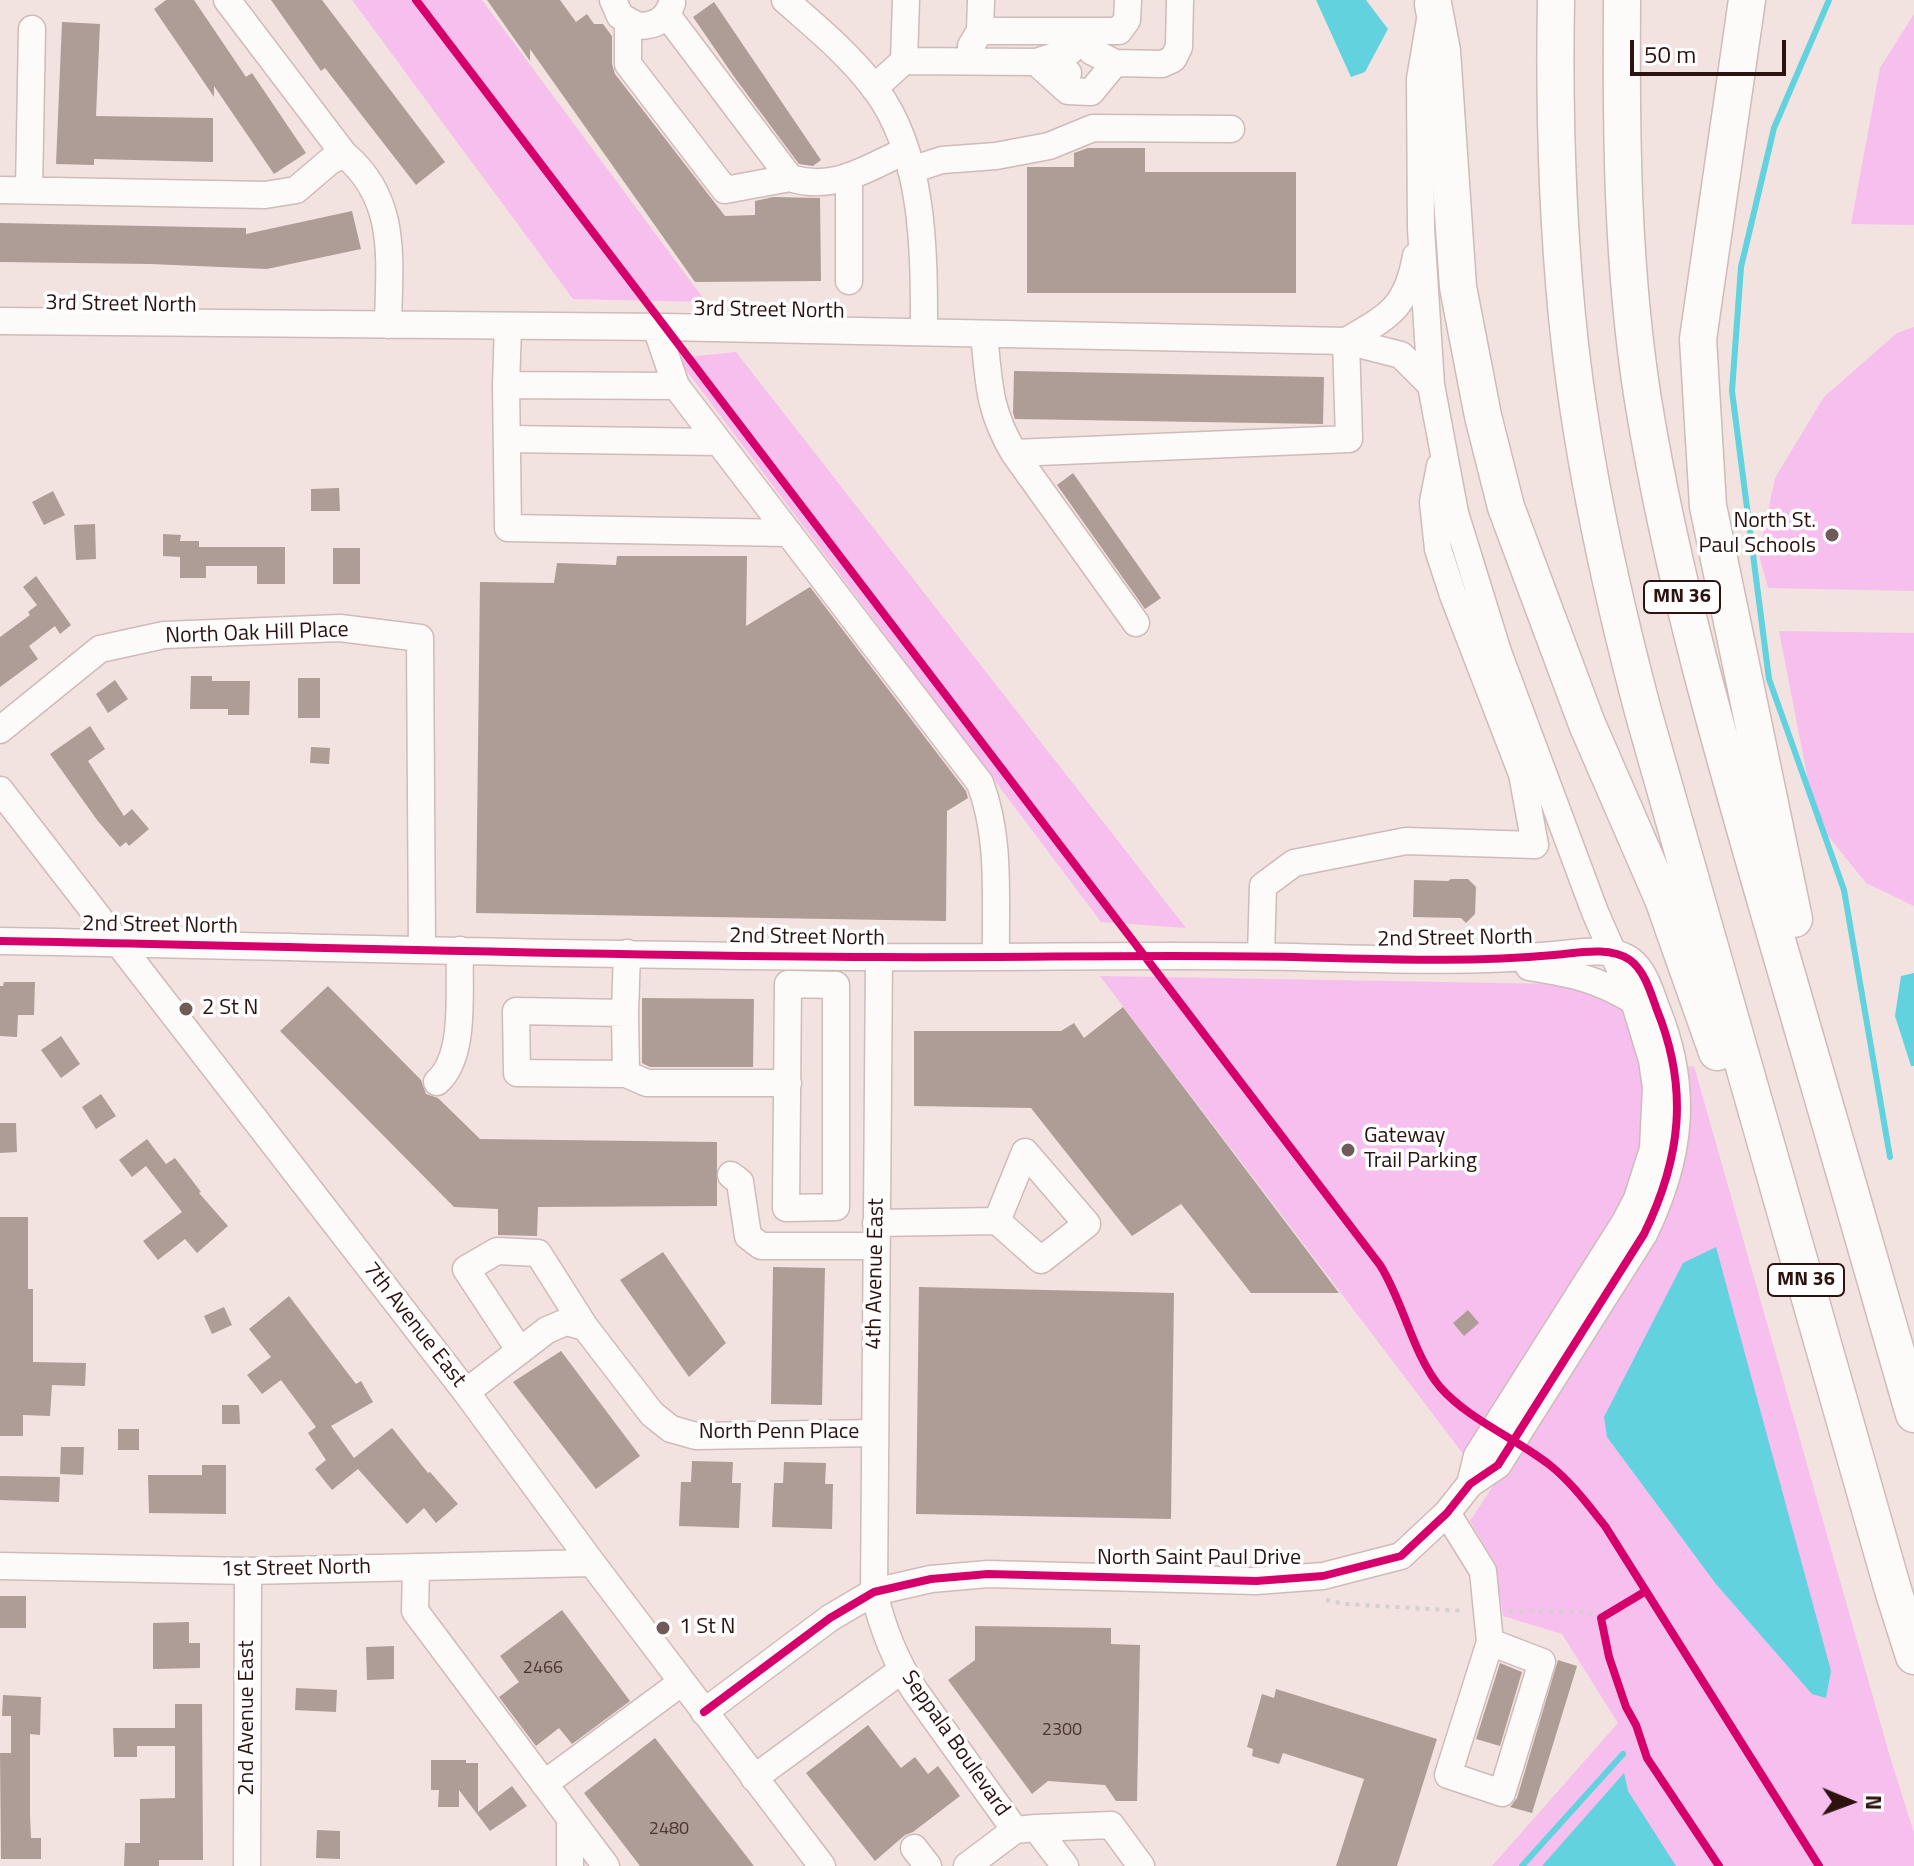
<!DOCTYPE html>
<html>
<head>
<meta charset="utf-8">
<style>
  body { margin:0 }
  #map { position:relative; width:1914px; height:1866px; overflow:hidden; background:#f2e2e0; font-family:"Titillium Web",sans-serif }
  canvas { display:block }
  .north { position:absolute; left:1810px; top:1762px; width:80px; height:80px; -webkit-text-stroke:6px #fff; paint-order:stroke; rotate:91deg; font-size:22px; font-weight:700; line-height:32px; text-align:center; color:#2c1310 }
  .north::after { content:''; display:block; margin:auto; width:28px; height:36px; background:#2c1310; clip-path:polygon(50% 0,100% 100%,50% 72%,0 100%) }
  .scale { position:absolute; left:1630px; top:40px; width:156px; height:36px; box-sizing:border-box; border:4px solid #2c1310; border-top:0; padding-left:10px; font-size:24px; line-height:28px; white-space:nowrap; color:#2c1310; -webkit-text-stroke:6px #fff; paint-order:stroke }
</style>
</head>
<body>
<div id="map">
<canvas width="1914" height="1866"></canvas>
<div class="north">N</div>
<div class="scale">50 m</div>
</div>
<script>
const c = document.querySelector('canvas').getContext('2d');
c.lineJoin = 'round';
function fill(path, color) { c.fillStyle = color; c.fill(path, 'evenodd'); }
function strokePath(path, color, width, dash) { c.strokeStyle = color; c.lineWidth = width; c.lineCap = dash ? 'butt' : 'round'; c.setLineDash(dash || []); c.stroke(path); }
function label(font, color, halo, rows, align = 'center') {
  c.font = font + ' "Titillium Web",sans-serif'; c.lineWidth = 7; c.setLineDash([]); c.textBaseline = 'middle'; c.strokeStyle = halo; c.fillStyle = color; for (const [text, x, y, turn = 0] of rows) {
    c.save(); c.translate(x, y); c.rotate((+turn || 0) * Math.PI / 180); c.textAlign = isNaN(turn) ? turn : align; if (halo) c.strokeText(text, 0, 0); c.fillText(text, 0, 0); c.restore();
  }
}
const green = new Path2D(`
  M352,0h130l224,302 -133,-3z
  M1914,14v211l-63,-1 29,-156z
  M1914,327v264l-146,-3 -9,-33 16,-77 49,-81 73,-64z
  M736,352l450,576 -85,-6 -424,-564z
  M1779,631l135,2v273l-48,-23 -50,-62z
  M1100,976l456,8 19,1 43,19 13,18 14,51 -1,73 -23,65 -154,248z
  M1694,1066l196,691 24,76v33h-422l126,-143 -56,-89 -59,-18 -9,-55 -24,-40 94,-143 119,-311z`);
const water = new Path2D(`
  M1316,0h50l22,29 -23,43 -14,5z
  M1914,973v93h-3l-16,-50 6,-40z
  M1716,1247l115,424 -5,27 -14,-4 -96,-110 -109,-147 -3,-20 79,-154z
  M1624,1773l4,18 48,75h-134z`);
const stream = new Path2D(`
  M1829,0l-55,128 -33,139 -9,124 37,288 75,211 46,267
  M1522,1866l101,-112`);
const building = new Path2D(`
  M166,0h28l52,77 6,-4 54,80 -32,21 -60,-88v11l-60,-88z
  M271,0h51l123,162 -29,23 -91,-117 -4,3z
  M487,0h73l16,22 11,-8 7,10h9l9,12v28l3,10 110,142 30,-1v-14l18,-4 47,1 1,83 -126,1 -165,-233v12z
  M714,2l107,158 -8,6 -14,-2 -64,-86 -42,-61z
  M62,22l38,2 -4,92 117,2v44l-119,-3v6l-38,-1z
  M1088,148h57v24h151v121h-269v-126h47v-14z
  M352,211l9,38 -94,20 -117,-5 -150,-2v-39l246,5v6z
  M1014,371l310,6 -1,47 -308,-5 -2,-6z
  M1073,473l88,125 -16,11 -88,-124z
  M339,488l1,23h-29v-22z
  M53,491l12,24 -21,10 -12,-23z
  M95,524l1,35 -20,1 -2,-35z
  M163,534l18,1 -1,6h19v6h86v37h-28v-18h-51v12h-26v-21l-17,-1z
  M333,548h27v36h-27z
  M617,556h130l-1,70 64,-39 156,204 2,7 -21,13 -1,110 -470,-8 4,-331 74,1 3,-20 59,2z
  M36,576l35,49 -11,9 -5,-8 -26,20 9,13 -38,28v-50l30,-22 -2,-3 9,-7 -14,-18z
  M191,676h21v5h38l-1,34h-21v-6h-38z
  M298,678h22v40h-22z
  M115,680l13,19 -20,14 -12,-19z
  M90,726l15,23 -17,12 36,55 8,-7 17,20 -20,17 -3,-4 -6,5 -23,-27 -47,-66z
  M311,747l19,1 -1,16 -19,-1z
  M1451,879h17l8,8 -1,27 -9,9 -5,-5 -48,-1 1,-37 34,1z
  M4,982h31l-1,33h-16l-1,22 -17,-1v-50h3z
  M328,986l93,94 5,14 12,4 42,41 237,3v64l-179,1 -1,29 -39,-1v-26l-44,-2 -174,-176z
  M642,998l112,1 -1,68h-103l-8,-4z
  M1123,1007l216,286h-88l-70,-89 -49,32 -101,-128 -117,-2v-75h147l13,-8 10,15z
  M61,1036l19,28 -19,14 -20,-28z
  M101,1094l15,22 -20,13 -14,-22z
  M0,1123h16l1,29 -17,1z
  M147,1139l19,25 9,-6 26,34 -2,1 29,33 -31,27 -12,-14 -27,21 -15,-19 39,-29 -36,-46 -14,11 -13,-17z
  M0,1217h28v72h5v73l53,1 -1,23 -33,-1 -2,31 -27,-1v21h-23z
  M663,1252l63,91 -37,34 -69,-97z
  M773,1267l52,1 -3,137 -51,-1z
  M919,1287l255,6 -3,226 -255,-5z
  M289,1296l67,88 5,-3 12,21 -42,24 23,32 38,-30 36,45 2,-1 28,32 -22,19 -12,-15 -17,16 -49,-55 -26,21 -17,-21 11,-9 -18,-27 8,-6 -35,-47 -19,14 -15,-19 24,-18 -22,-28z
  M224,1307l8,18 -20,9 -8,-18z
  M1468,1310l11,13 -15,13 -11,-13z
  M561,1351l79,105 -44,33 -83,-107z
  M222,1405h17l1,19h-18z
  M118,1429h21v21h-21z
  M61,1447h23l-1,28 -23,-1z
  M692,1461l41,1 -1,21h9l-2,45 -60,-2 2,-44h10z
  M784,1462l42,1 -1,21h8l-1,45 -60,-2 2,-44h9z
  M202,1465h24v49l-77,-1 -1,-38h54z
  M0,1476l60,1 -1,25 -59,-2z
  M0,1596h26v32h-26z
  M562,1610l68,91 -58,43 -13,-16 -23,18 -37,-49 20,-15 -19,-26z
  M189,1622v21h11v25l-47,1v-46z
  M975,1626l136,2v16l29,1 -3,156h-21l-11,-16 -57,-4 -16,13 -84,-114 27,-20z
  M394,1646v33l-27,1 -1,-33z
  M1558,1660l19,6 -45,147 -22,-6 7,-9z
  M1500,1663l22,9 -22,74 -24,-7z
  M296,1688l41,2 -1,22 -41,-2z
  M1276,1689l161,50 -40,127h-61l28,-87 -81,-26 -4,11 -27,-8 1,-7 -6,-2 15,-53 12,4z
  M3,1695l38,2 -1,38 -10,-1v82l1,22h10v21h-40l-1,-106h11v-37h-9z
  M175,1704h27l1,156h-44v6h-35l1,-23h15v-44l35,-1v-52h-38v11h-23l-1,-29h62z
  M868,1725l33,43 14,-11 13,17 10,-8 22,30 -47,36 -8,3 -30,26 -69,-88z
  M655,1738l99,128h-114l-56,-73z
  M431,1760h35v3h12v49l34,-26 15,20 -37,25 -31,-41v17h-21l1,-17h-8z
  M317,1830l23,1v28l-24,-1z`);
const path = new Path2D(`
  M1326,1600l19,4 119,7
  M1509,1611l78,1 14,6`);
const minor = new Path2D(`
  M227,0l117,154
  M613,0l7,16 18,10c18,0 29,-7 34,-23
  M785,0c32,28 65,55 91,90 49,66 48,164 48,242
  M667,15l123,163c44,14 75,-9 115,-27
  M1430,20l-10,59 1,149 10,157 24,128 43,139 97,260 39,89 18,59 4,28 -3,61 -16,50 -12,23 -148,234 -7,28
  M628,23v41l97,126 65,-12
  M980,31h139l8,-11 1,-20
  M971,46l9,-15 1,-31
  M1070,51l-34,11 32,29 23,1 24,-29
  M1091,51l24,12 47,1 11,-5 6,-12 1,-47
  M904,61l2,-61
  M874,88l30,-27 132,1 32,11
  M911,170l31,-10 54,-4 53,-10 44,-18 138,1
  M0,190l265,5 31,-5 34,-29 14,-7c55,46 45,107 44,171
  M29,190l3,-161
  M849,281v-105
  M0,321l664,6 682,14 55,14 30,30
  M508,326l-2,59 170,1
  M656,327l20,59 304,397c21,55 15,115 16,173
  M984,334c5,48 4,75 30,119l122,170
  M1346,341c43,-25 61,-33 70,-85
  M506,385l2,143 281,5
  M507,439l212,3
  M1014,453l335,-14 -3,-98
  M0,730l100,-81 64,-14 176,-7 80,10 2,312
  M0,790l466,602 126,171 230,303
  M0,941c293,5 586,15 879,16 138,1 276,-3 415,0 87,2 173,6 260,-2 23,-2 56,-9 76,5 15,11 21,34 27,50 32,79 24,148 -13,224l-146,231 -28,19 -23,29 -46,43 -78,20 -67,5 -268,-7 -57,5 -57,13 -44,26 -126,94
  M627,953l-2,60 -109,-2 1,62 109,1 21,9h141
  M1261,956l2,-70 31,-23 112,-22 129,4 -13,-71 -69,-179 -15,-46 -5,-47 7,-36
  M879,957l-5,635c8,35 21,68 41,99l100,139 21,-2 29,38
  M1529,967c43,7 67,11 105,34
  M788,984l48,1v222l-50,1z
  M625,1013l1,61
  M437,1082c30,-26 21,-93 23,-132
  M731,1175l9,7 8,54 13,10h115
  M876,1223l121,-2 44,39 46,-36 -62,-72 -28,69
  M520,1351l-54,-82 31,-18 41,2 47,74
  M466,1392l81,-62 19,-8 19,5 67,87 19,15 25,7 179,-3
  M1447,1513l36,58 7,71 -42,133 54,18 40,-131 -52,-20
  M0,1566l248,5 344,-8
  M416,1567l-1,44 191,255
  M754,1778l148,-108
  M544,1784l138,-102
  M570,1819v47
  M1036,1828l75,-3 30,41
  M914,1848l14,18
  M247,1866l1,-295
  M967,1866l48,-36`);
const highway = new Path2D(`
  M1556,0c-2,106 1,211 11,316 13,135 42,268 77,399l249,875 21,66
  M1622,0c-1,133 0,268 21,400 29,178 79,350 129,523 48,164 95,327 142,491
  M1747,0l-49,339 10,167 86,413
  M1433,4l9,47 16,236 25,129 23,91 81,217 76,175 54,153`);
const cycleway = new Path2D(`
  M416,0l964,1265c24,38 33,90 60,122 30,34 76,51 111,79 21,17 37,39 54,60l214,340
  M0,941c293,5 586,15 879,16 138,1 276,-3 415,0 87,2 173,6 260,-2 23,-2 56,-9 76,5 15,11 21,34 27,50 32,79 24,148 -13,224l-146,231 -28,19 -23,29 -46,43 -78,20 -67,5 -268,-7 -57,5 -57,13 -44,26 -126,94
  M1646,1591l-45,27 8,39 17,50 10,18 11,33 72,108`);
const markers = [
  [1832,535,8,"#715b59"],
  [186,1009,8,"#715b59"],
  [1348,1150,8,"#715b59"],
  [663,1628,8,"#715b59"]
];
const numberNames = [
  ["2466",543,1669],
  ["2300",1062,1731],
  ["2480",669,1830]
];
const shields = [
  [1682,597,76],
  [1806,1280,76]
];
const shieldNames = [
  ["MN 36",1682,597],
  ["MN 36",1806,1280]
];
const streetNames = [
  ["3rd Street North",121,305,1],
  ["3rd Street North",769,311,1],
  ["North Oak Hill Place",257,634,-2],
  ["2nd Street North",160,926,1],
  ["2nd Street North",807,938,1],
  ["2nd Street North",1455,939,-1],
  ["4th Avenue East",876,1274,-89],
  ["7th Avenue East",414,1325,52],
  ["North Penn Place",779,1433],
  ["North Saint Paul Drive",1199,1559],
  ["1st Street North",296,1569,-1],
  ["2nd Avenue East",248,1718,-90],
  ["Seppala Boulevard",955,1744,55]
];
const poiNames = [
  ["North St.",1816,522,"right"],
  ["Paul Schools",1816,547,"right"],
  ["2 St N",202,1009],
  ["Gateway",1364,1137],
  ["Trail Parking",1364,1162],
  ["1 St N",679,1628]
];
fill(green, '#f6bfee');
fill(water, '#61d2de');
strokePath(stream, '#61d2de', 6);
fill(building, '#ae9d96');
strokePath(minor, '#cfbbb9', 29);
strokePath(highway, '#cfbbb9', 39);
strokePath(path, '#d5cfce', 4, [4, 6]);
strokePath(minor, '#fdfbfa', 26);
strokePath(highway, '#fdfbfa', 36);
strokePath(cycleway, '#d6006c', 8);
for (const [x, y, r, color] of markers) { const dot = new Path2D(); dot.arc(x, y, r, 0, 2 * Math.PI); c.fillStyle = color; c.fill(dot); strokePath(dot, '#fff', 3); }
label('18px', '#4c3632', null, numberNames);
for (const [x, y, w] of shields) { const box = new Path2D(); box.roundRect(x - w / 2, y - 16, w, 32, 6); c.fillStyle = '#fff'; c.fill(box); strokePath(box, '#2c1310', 2); }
label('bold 20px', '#2c1310', null, shieldNames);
label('22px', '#2c1310', '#fff', streetNames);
label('22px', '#2c1310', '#fff', poiNames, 'left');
</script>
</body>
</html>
